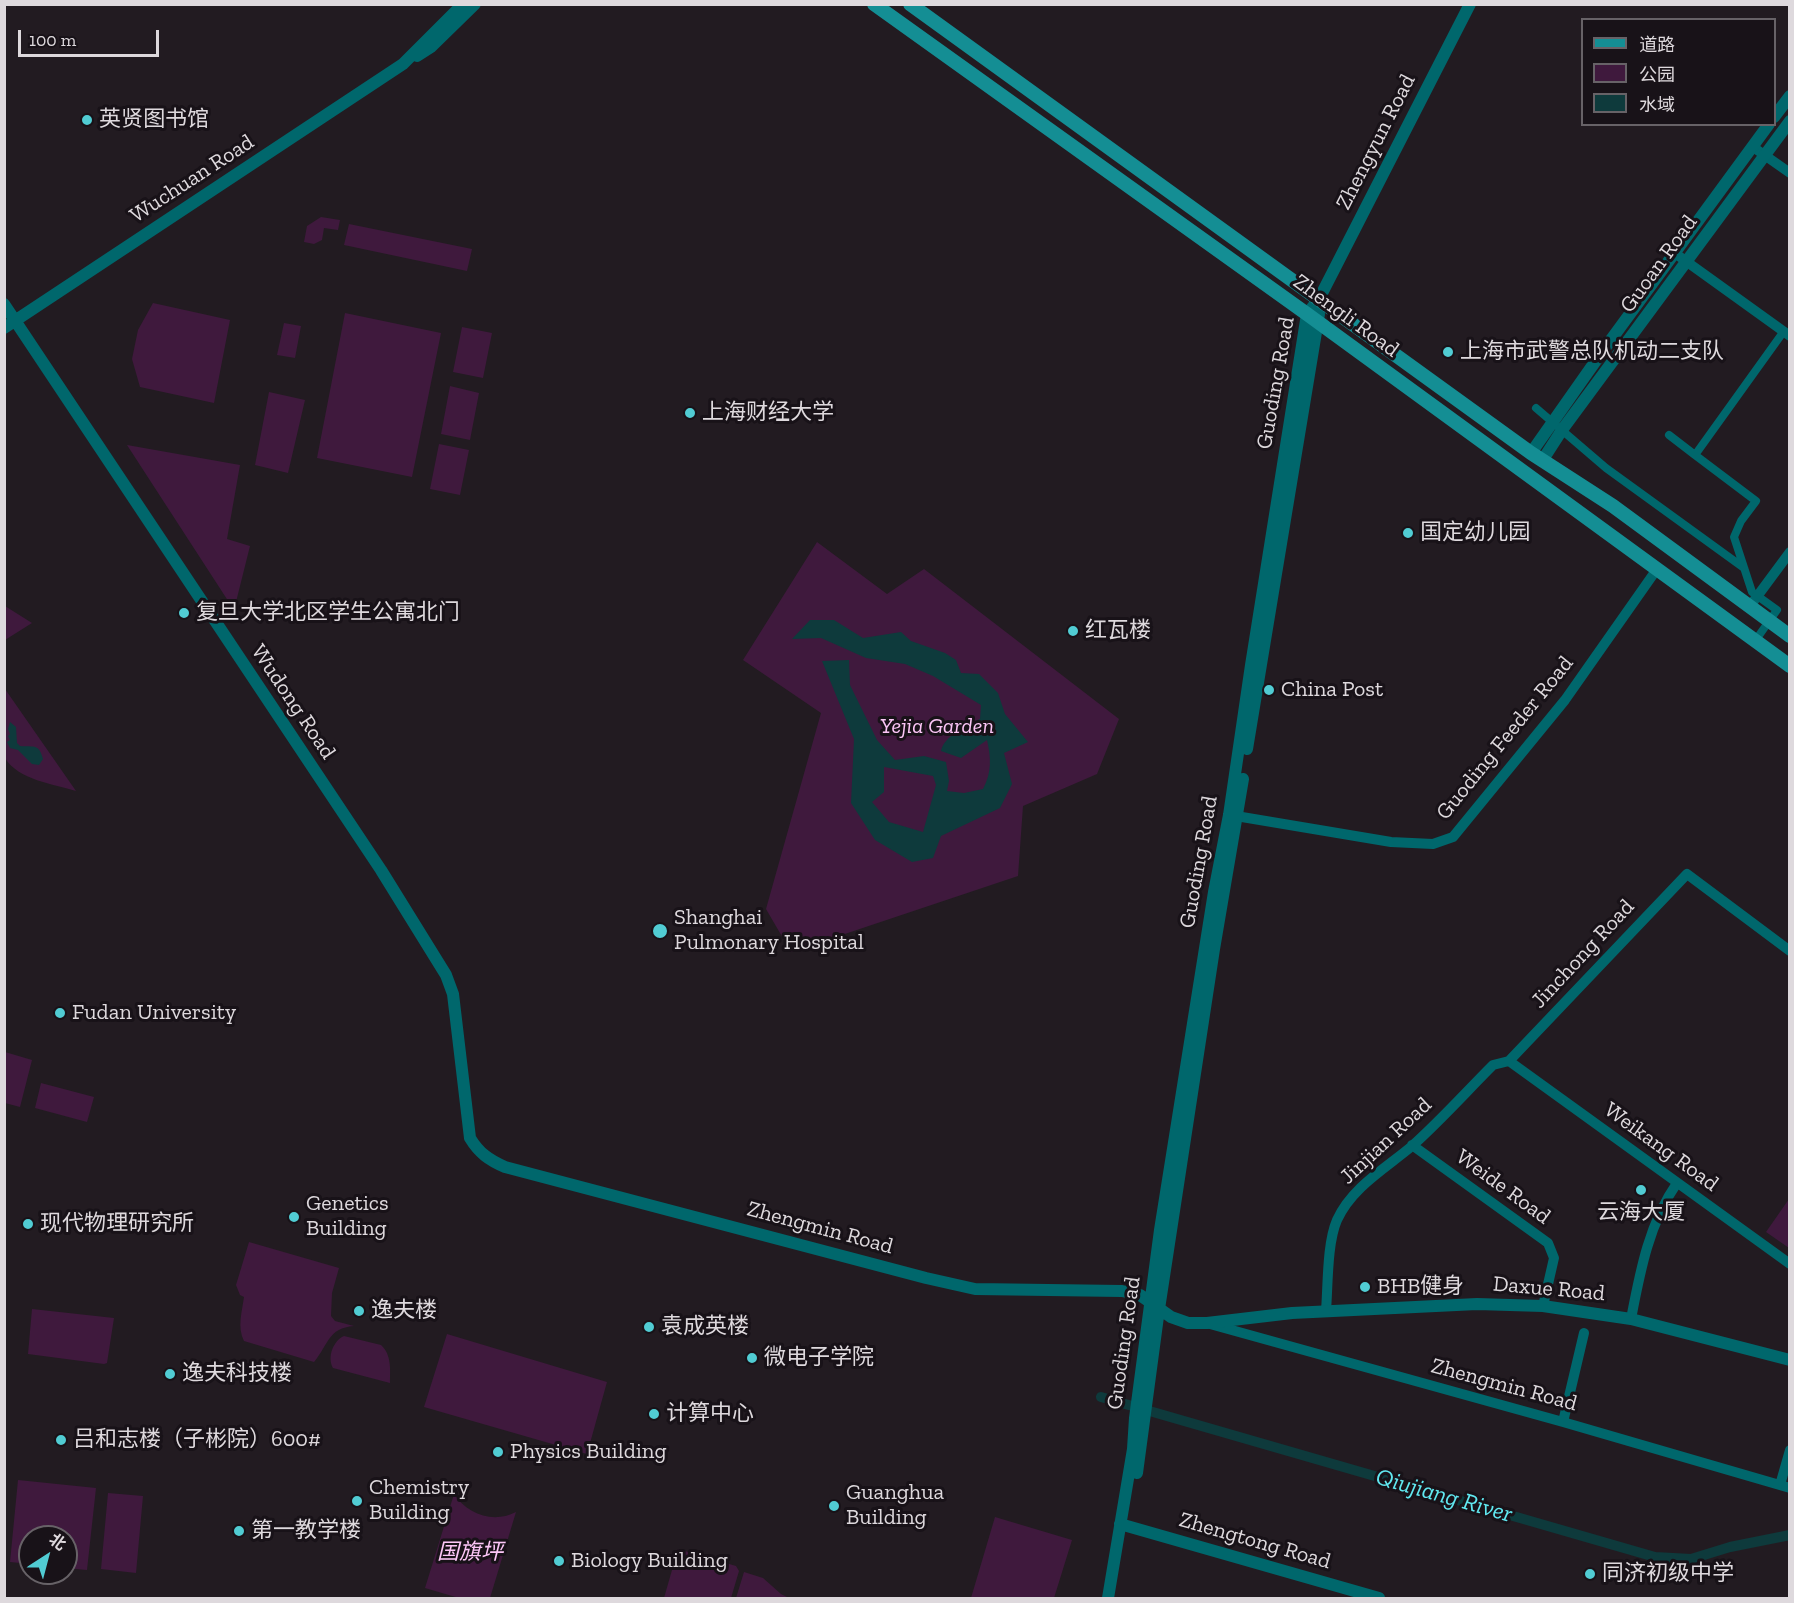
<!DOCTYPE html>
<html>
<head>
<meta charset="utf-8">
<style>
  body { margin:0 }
  #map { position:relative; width:1794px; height:1603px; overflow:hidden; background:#221b21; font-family:"Zilla Slab","Noto Sans SC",serif }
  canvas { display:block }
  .frame { position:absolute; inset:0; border:6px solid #ded9dd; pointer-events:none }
  .legend { position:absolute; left:1581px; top:18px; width:195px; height:108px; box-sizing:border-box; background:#181218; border:2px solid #676267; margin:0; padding:8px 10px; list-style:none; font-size:18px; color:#ded9dd }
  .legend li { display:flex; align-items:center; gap:12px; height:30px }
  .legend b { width:30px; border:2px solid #676267 }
  .north { position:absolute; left:18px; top:1525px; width:60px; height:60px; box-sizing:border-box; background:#181218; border:2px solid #676267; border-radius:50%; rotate:36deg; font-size:16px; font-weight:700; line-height:24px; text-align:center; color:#ded9dd }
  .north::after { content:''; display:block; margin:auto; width:21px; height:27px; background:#51ccd3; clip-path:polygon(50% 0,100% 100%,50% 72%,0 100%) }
  .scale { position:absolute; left:18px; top:30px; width:141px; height:27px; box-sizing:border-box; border:3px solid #ded9dd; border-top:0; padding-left:8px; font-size:18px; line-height:21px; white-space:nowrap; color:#ded9dd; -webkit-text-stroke:4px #181218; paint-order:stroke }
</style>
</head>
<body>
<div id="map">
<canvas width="1794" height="1603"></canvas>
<div class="frame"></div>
<ul class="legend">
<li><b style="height:8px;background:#148e94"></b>道路</li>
<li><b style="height:16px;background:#3f193d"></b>公园</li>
<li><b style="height:16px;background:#0e3a3c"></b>水域</li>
</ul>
<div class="north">北</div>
<div class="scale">100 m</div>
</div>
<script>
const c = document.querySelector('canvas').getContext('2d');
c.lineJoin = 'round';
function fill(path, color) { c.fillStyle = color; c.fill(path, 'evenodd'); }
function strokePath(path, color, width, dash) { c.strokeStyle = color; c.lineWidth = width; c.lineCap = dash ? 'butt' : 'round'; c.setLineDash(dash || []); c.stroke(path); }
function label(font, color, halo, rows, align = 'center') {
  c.font = font + ' "Zilla Slab","Noto Sans SC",serif'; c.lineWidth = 6; c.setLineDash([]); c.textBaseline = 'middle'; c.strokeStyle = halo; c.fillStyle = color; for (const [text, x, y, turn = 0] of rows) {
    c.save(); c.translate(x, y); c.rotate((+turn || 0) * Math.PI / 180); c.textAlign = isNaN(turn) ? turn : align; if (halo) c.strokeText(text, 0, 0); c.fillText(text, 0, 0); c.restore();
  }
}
const green = new Path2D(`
  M321,217l19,3 -2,10 -14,-2 -2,12 -8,4 -10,-2 3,-16z
  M349,224l123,25 -5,22 -123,-26z
  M153,303l77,17 -16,83 -74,-16 -8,-28 6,-29z
  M345,313l96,20 -29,144 -95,-19z
  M284,323l17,3 -6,32 -18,-3z
  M462,327l30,6 -9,45 -30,-6z
  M450,386l29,7 -9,47 -29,-6z
  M269,392l36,8 -17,73 -33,-8z
  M439,444l30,6 -9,45 -30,-6z
  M127,445l113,20 -13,74 23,7 -16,64z
  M817,542l70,52 37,-25 195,150 -22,55 -74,32 -5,70 -227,76 -25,-43 55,-196 -78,-53z
  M5,606l27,17 -27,17z
  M5,689l71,102c-22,-7 -58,-11 -71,-33z
  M5,1052l27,8 -12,47 -15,-4z
  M41,1083l53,14 -7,25 -52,-14z
  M1789,1199v49l-23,-16z
  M249,1242l90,26 -7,25 -1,23 4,5 19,5c-26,2 -25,18 -40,36l-70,-21c-7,-14 -2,-29 0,-44l-4,-2 -4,-10z
  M32,1309l82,9 -7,45 -3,1 -76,-10z
  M447,1334l160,48 -20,72 -163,-47z
  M344,1336l37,9c11,10 9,25 9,38l-57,-15c-6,-11 0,-27 11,-32z
  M18,1480l78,8 -9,82 -21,-2v-31h-36v27l-20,-2z
  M108,1493l35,3 -7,77 -35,-4z
  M454,1494c13,20 39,30 62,18l-26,86h-31l-34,-10z
  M995,1517l77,23 -18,58h-83z
  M678,1549l58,17 3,5 -8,27h-67z
  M744,1572l19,6 18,16 8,4h-53z`);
const water = new Path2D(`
  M810,620h24l29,18 38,-6 10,9 34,12 11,7 5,13 18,1 19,19 7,21 23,28 -24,11 8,31 -12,24 -59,28 -8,22 -21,4 -37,-22 -24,-37 3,-64 -32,-78 27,-1 1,25 27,55 18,20 29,-4 22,6 3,19 -2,10 17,2 19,-4c9,-17 8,-31 4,-49l-26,18 -20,-7c3,-15 25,-25 39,-32l1,-14 -48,-29 -28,-12 -39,-6 -45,-20 -29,1zM884,767l49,9 3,9 -13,47 -34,-10 -17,-20 12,-10z
  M10,722l6,5 1,16 3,3c15,1 19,-2 23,13l-4,6 -7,-1 -14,-14 -8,-2 -3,-6 3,-2 -2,-4 2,-2 -2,-5z`);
const canal = new Path2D(`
  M1101,1397l554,160 36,2 39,-12 60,-12`);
const pedestrian = new Path2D(`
  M1536,408l70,60 138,100
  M1669,435l26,20
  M1755,641l22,-31 -25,-18 -18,-55 7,-16 15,-20 -61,-46 89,-124`);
const minor = new Path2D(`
  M1753,147l37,26
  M1676,254l114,82
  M1750,606l40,-54
  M1230,815l161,27 42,2 20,-7 112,-137 92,-131
  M1509,1061l178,-187 103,77
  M1509,1061l281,203
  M1412,1145l136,98 6,15 -11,48
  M1326,1311c2,-26 1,-68 11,-91 15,-33 49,-52 75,-74 28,-25 54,-54 81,-81l16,-4
  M1631,1319c9,-47 18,-96 46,-136
  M1210,1324l353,98 227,66
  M1563,1422l21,-89
  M1780,1485l10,-35`);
const tertiary = new Path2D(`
  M417,56l14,-9 44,-43
  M1774,117l16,-21
  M4,304l377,566 65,105 7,19 17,144c9,15 19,22 35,29l421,111 49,11 147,2 18,4 31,22 17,6h19l85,-10 185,-9 66,2 88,13 159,41
  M4,328l399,-264 60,-60
  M1531,453l71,-101 167,-228
  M1542,461l20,-31 228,-309
  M1247,749l72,-435
  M1137,1473l22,-164 55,-360 29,-170
  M1120,1524l259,74
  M1108,1598l25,-149 2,-31 25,-188 54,-338 15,-77 22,-150 56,-351 12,-15 151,-295`);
const secondary = new Path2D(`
  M874,4l433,310 483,352
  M910,4l621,449 82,53 177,130`);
const markers = [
  [87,120,6,"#51ccd3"],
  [1448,352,6,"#51ccd3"],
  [690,413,6,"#51ccd3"],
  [1408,533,6,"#51ccd3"],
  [184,613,6,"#51ccd3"],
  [1073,631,6,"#51ccd3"],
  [1269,690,6,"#51ccd3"],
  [660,931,8,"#51ccd3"],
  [60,1013,6,"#51ccd3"],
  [1641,1190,6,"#51ccd3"],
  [294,1217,6,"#51ccd3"],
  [28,1224,6,"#51ccd3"],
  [1365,1287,6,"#51ccd3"],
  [359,1311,6,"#51ccd3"],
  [649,1327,6,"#51ccd3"],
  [752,1358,6,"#51ccd3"],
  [170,1374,6,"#51ccd3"],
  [654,1414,6,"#51ccd3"],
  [61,1440,6,"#51ccd3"],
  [498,1452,6,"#51ccd3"],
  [357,1501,6,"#51ccd3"],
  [834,1506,6,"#51ccd3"],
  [239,1531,6,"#51ccd3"],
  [559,1561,6,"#51ccd3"],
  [1590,1574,6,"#51ccd3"]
];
const poiNames = [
  ["英贤图书馆",99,120],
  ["上海市武警总队机动二支队",1460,352],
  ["上海财经大学",702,413],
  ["国定幼儿园",1420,533],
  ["复旦大学北区学生公寓北门",196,613],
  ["红瓦楼",1085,631],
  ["China Post",1281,690],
  ["Shanghai",674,918],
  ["Pulmonary Hospital",674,943],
  ["Fudan University",72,1013],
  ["Genetics",306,1204],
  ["Building",306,1229],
  ["云海大厦",1641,1213,"center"],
  ["现代物理研究所",40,1224],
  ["BHB健身",1377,1287],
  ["逸夫楼",371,1311],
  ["袁成英楼",661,1327],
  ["微电子学院",764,1358],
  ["逸夫科技楼",182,1374],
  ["计算中心",666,1414],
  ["吕和志楼（子彬院）600#",73,1440],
  ["Physics Building",510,1452],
  ["Chemistry",369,1488],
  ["Building",369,1513],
  ["Guanghua",846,1493],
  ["Building",846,1518],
  ["第一教学楼",251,1531],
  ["Biology Building",571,1561],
  ["同济初级中学",1602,1574]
];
const streetNames = [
  ["Zhengyun Road",1376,142,-63],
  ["Wuchuan Road",192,179,-33],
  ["Guoan Road",1659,264,-54],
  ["Zhengli Road",1346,316,36],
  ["Guoding Road",1276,383,-80],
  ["Wudong Road",293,702,56],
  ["Guoding Feeder Road",1505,738,-51],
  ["Guoding Road",1199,862,-80],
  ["Jinchong Road",1583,954,-47],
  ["Jinjian Road",1386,1141,-43],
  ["Weikang Road",1661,1147,36],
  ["Weide Road",1503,1187,36],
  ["Zhengmin Road",820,1228,15],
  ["Daxue Road",1549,1289,5],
  ["Guoding Road",1124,1343,-82],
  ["Zhengmin Road",1504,1385,15],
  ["Zhengtong Road",1255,1541,16]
];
const parkNames = [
  ["Yejia Garden",937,727],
  ["国旗坪",470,1553]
];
const waterNames = [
  ["Qiujiang River",1444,1496,16]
];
fill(green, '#3f193d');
fill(water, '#0e3a3c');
strokePath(canal, '#0e3a3c', 10);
strokePath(pedestrian, '#00676c', 8);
strokePath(minor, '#00676c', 10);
strokePath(tertiary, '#00676c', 12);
strokePath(secondary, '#148e94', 14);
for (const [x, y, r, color] of markers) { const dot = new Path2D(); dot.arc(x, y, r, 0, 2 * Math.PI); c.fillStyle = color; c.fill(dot); strokePath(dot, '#181218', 2); }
label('22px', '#ded9dd', '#181218', poiNames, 'left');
label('22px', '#ded9dd', '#181218', streetNames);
label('italic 22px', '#fcc6f7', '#181218', parkNames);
label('italic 24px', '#61e9f1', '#181218', waterNames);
</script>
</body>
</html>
